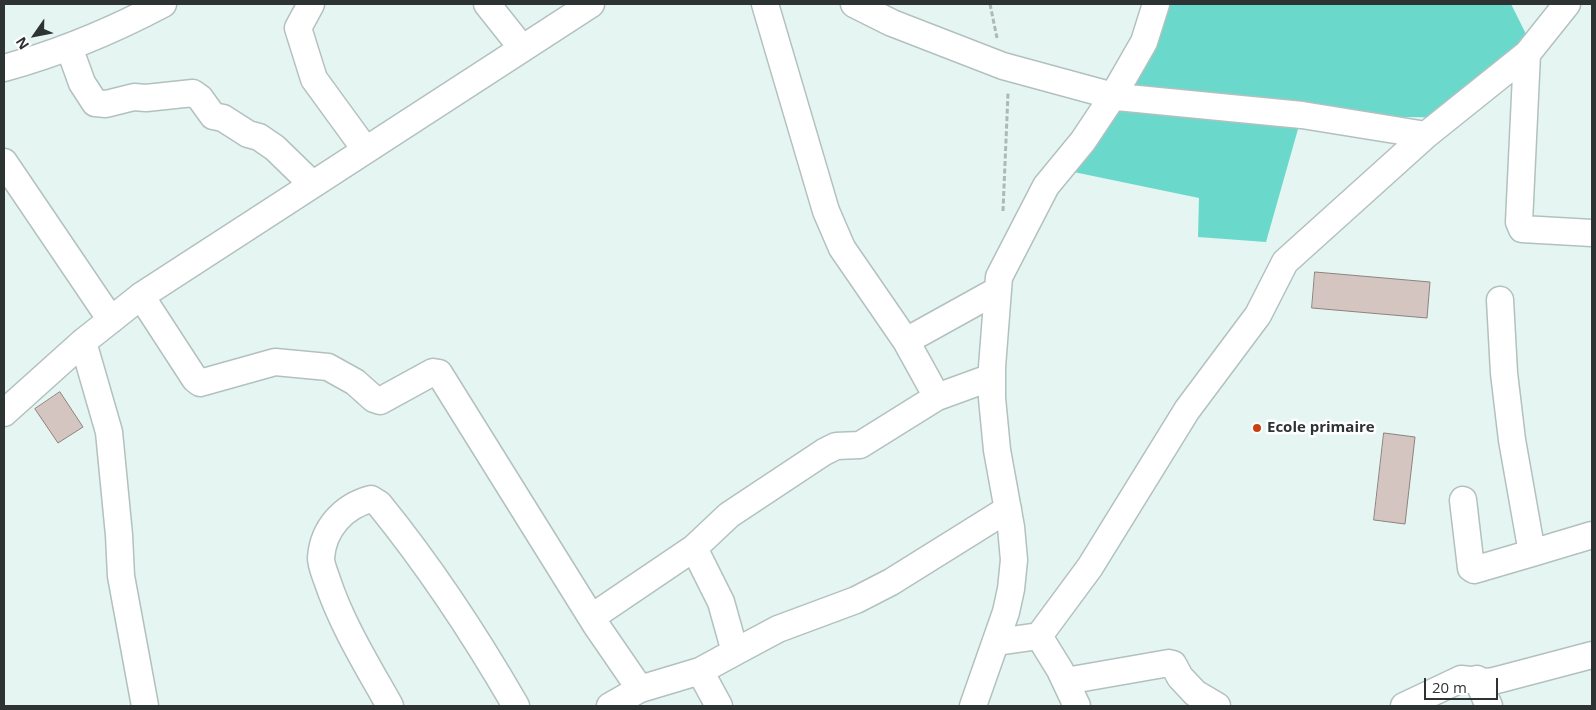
<!DOCTYPE html>
<html>
<head>
<meta charset="utf-8">
<style>
  body { margin:0 }
  #map { position:relative; width:1596px; height:710px; overflow:hidden; background:#e5f5f2; font-family:"Open Sans",sans-serif }
  canvas { display:block }
  .frame { position:absolute; inset:0; border:5px solid #2d3332; pointer-events:none }
  .north { position:absolute; left:10px; top:10px; width:50px; height:50px; -webkit-text-stroke:4px #fff; paint-order:stroke; rotate:237deg; font-size:14px; font-weight:700; line-height:20px; text-align:center; color:#2d3332 }
  .north::after { content:''; display:block; margin:auto; width:18px; height:22px; background:#2d3332; clip-path:polygon(50% 0,100% 100%,50% 72%,0 100%) }
  .scale { position:absolute; left:1424px; top:678px; width:74px; height:22px; box-sizing:border-box; border:2px solid #2d3332; border-top:0; padding-left:6px; font-size:15px; line-height:18px; white-space:nowrap; color:#2d3332; -webkit-text-stroke:4px #fff; paint-order:stroke }
</style>
</head>
<body>
<div id="map">
<canvas width="1596" height="710"></canvas>
<div class="frame"></div>
<div class="north">N</div>
<div class="scale">20 m</div>
</div>
<script>
const c = document.querySelector('canvas').getContext('2d');
c.lineJoin = 'round';
function fill(path, color) { c.fillStyle = color; c.fill(path, 'evenodd'); }
function strokePath(path, color, width, dash) { c.strokeStyle = color; c.lineWidth = width; c.lineCap = dash ? 'butt' : 'round'; c.setLineDash(dash || []); c.stroke(path); }
function label(font, color, halo, rows, align = 'center') {
  c.font = font + ' "Open Sans",sans-serif'; c.lineWidth = 5; c.setLineDash([]); c.textBaseline = 'middle'; c.strokeStyle = halo; c.fillStyle = color; for (const [text, x, y, turn = 0] of rows) {
    c.save(); c.translate(x, y); c.rotate((+turn || 0) * Math.PI / 180); c.textAlign = isNaN(turn) ? turn : align; if (halo) c.strokeText(text, 0, 0); c.fillText(text, 0, 0); c.restore();
  }
}
const green = new Path2D(`
  M1162,4h349l21,42 -73,72 -157,-3 -36,127 -68,-5 1,-39 -135,-28z`);
const building = new Path2D(`
  M1315,272l115,10 -3,36 -115,-10z
  M60,392l23,35 -25,16 -23,-34z
  M1384,433l31,4 -10,87 -31,-4z`);
const path = new Path2D(`
  M990,4l7,34
  M1003,211l5,-118`);
const minor = new Path2D(`
  M311,4l-13,24 16,51 51,70
  M487,4l35,44
  M765,4l61,207 16,37 64,93 31,56
  M854,4l38,19 111,43 114,31 185,18 124,20
  M69,47l13,36 13,20 11,1 28,-7 12,1 47,-5 7,5 13,18 10,2 25,16 11,3 16,11 37,36
  M1527,54l-8,168 3,7 70,4
  M4,68c55,-15 108,-37 159,-64
  M4,162l107,158
  M141,296l54,83 5,4 75,-21 53,5 27,15 19,17 6,2 53,-29 6,1 157,252 44,64
  M1500,300l4,73 8,67 20,113 60,-18
  M906,341l92,-51
  M83,342l26,90 10,103 2,41 24,130
  M992,377l-55,20 -77,48 -24,1 -12,6 -95,63 -35,33 27,54 14,50 43,-23 78,-29 35,-18 117,-73
  M4,413l79,-71 58,-46 450,-292
  M1463,500l8,68 3,2 58,-17
  M592,617l102,-69
  M1039,636l21,34 17,36
  M997,642l42,-6 51,-69 97,-157 71,-95 27,-53 141,-127 101,-81 40,-50
  M700,671l19,35
  M1477,679l12,27
  M1066,681l103,-18 4,1 7,13 15,16 22,13
  M390,706c-23,-41 -48,-81 -63,-126 -2,-6 -6,-15 -6,-22 2,-30 23,-52 50,-59l8,5c52,64 96,131 137,202
  M610,706l30,-17 60,-18 35,-19
  M973,706l33,-94 5,-23 3,-29 -3,-33 -14,-77 -5,-52v-31l7,-90 47,-91 37,-45 30,-45 31,-54 12,-38
  M1404,706l57,-27 28,3 12,-3 91,-24`);
const markers = [
  [1257,428,5,"#c94112"]
];
const poiNames = [
  ["Ecole primaire",1267,428]
];
fill(green, '#6ad9cc');
fill(building, '#d4c5c1');
strokePath(building, '#8e817d', 1);
strokePath(minor, '#b2c1bf', 29);
strokePath(path, '#acb9b7', 3, [5, 2.5]);
strokePath(minor, '#fff', 26);
for (const [x, y, r, color] of markers) { const dot = new Path2D(); dot.arc(x, y, r, 0, 2 * Math.PI); c.fillStyle = color; c.fill(dot); strokePath(dot, '#fff', 2); }
label('bold 15px', '#2d3332', '#fff', poiNames, 'left');
</script>
</body>
</html>
